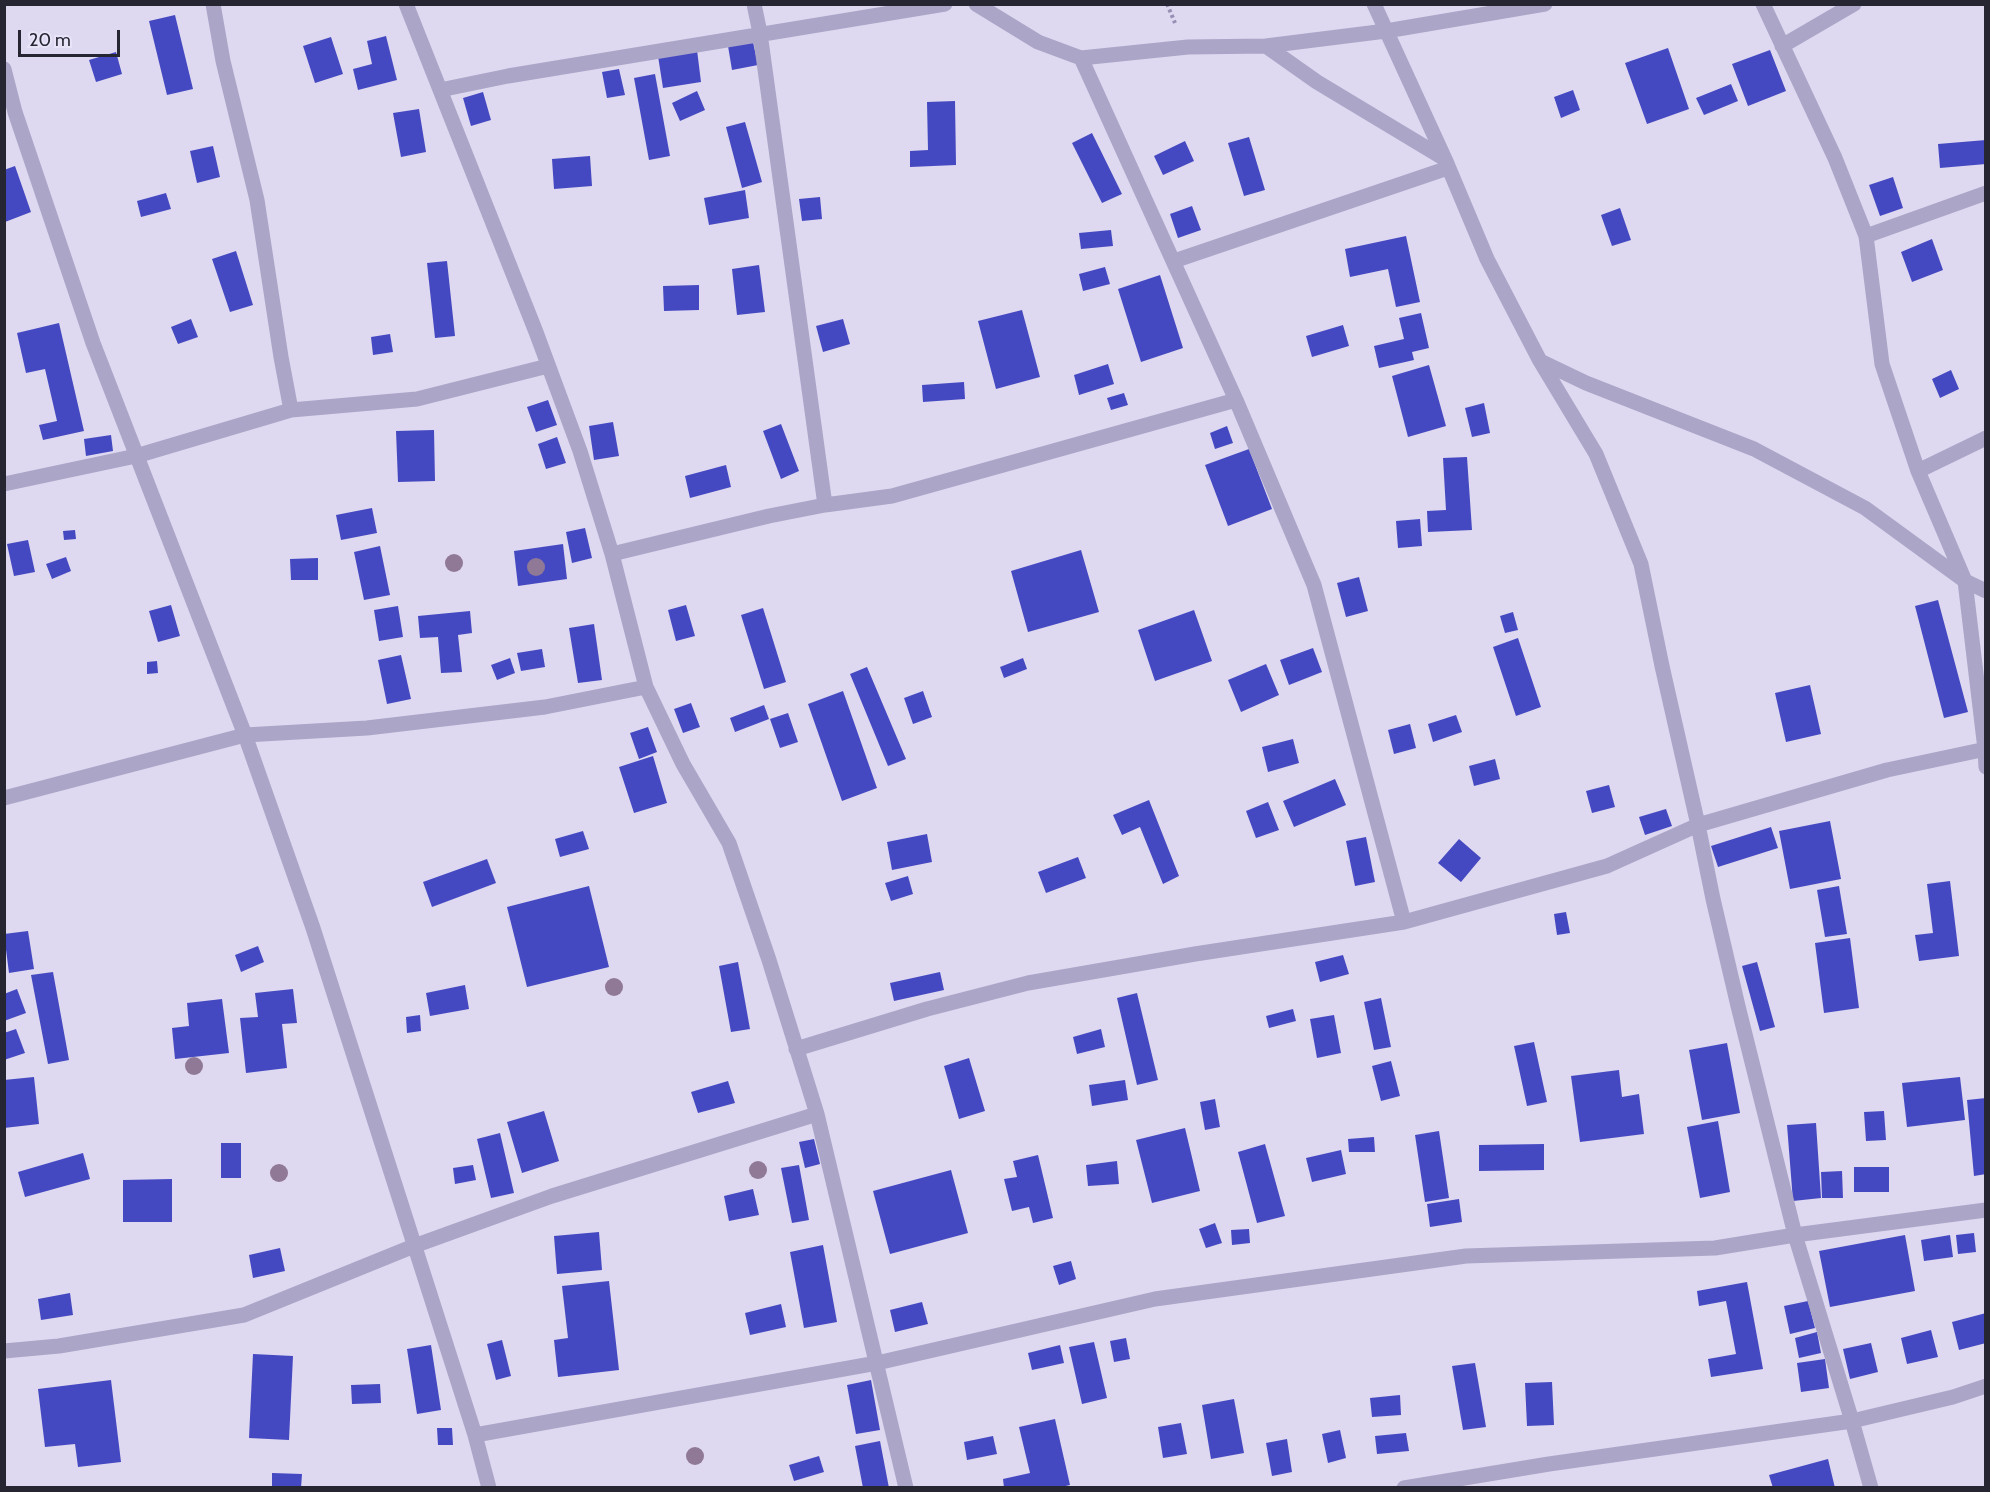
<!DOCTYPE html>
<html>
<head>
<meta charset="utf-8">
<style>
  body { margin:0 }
  #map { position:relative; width:1990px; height:1492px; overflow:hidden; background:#ded8f0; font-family:Cabin,sans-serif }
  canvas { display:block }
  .frame { position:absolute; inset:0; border:6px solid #262633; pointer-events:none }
  .scale { position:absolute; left:18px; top:30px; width:102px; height:27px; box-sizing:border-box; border:3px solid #262633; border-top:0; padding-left:8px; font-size:18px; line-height:21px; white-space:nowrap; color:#262633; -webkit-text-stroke:4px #e9e4f8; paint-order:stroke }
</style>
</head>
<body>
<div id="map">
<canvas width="1990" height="1492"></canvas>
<div class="frame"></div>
<div class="scale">20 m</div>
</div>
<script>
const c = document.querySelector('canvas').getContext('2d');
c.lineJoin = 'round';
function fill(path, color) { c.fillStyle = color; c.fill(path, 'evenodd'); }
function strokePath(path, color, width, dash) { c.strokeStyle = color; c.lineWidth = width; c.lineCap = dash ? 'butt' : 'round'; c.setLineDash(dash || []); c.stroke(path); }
const building = new Path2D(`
  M175,15l18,74 -26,6 -18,-74z
  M386,36l11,44 -39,10 -5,-21 19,-5 -5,-23z
  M331,37l12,37 -28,9 -12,-37z
  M753,42l5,23 -26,5 -4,-24z
  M1668,48l21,61 -42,15 -22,-61z
  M697,50l4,32 -38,6 -5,-32z
  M1770,50l16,41 -38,15 -16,-42z
  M116,52l6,22 -26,8 -7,-22z
  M619,69l6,26 -18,3 -5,-26z
  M655,74l15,82 -21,4 -15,-82z
  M1731,84l7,17 -34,14 -8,-17z
  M1573,90l7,20 -19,8 -7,-21z
  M697,91l8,19 -25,11 -8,-18z
  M483,92l8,28 -20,6 -8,-28z
  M955,101l1,64 -46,2v-16l18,-1 -1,-48z
  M419,109l7,43 -25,5 -8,-44z
  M745,122l17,60 -20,6 -16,-61z
  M1092,133l30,61 -20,9 -30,-60z
  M1249,137l16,53 -21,6 -16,-53z
  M1986,140v24l-46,4 -2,-24z
  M1185,141l9,20 -31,14 -9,-19z
  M213,146l7,31 -23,6 -7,-32z
  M590,156l2,30 -38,3 -2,-30z
  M15,166l16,46 -26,10 -1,-52z
  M1893,177l10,31 -23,8 -11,-31z
  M745,190l4,28 -40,7 -5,-27z
  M166,193l5,16 -30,8 -4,-16z
  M820,197l2,22 -20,2 -3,-22z
  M1192,206l9,24 -23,8 -8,-24z
  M1620,208l11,32 -19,6 -11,-31z
  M1111,230l2,16 -32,3 -2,-16z
  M1406,236l14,66 -24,5 -8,-38 -38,8 -5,-28z
  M1932,239l11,31 -31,12 -11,-30z
  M236,251l17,54 -23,7 -18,-53z
  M447,261l8,75 -20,2 -8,-75z
  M759,265l6,47 -28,3 -5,-46z
  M1105,267l5,17 -27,7 -4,-17z
  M1160,275l23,73 -42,14 -23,-73z
  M699,285v25l-35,1 -1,-25z
  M1022,310l18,67 -44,12 -18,-68z
  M1421,313l8,35 -17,4 2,8 -35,8 -5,-22 30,-7 -5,-21z
  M191,319l7,18 -20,7 -7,-17z
  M843,319l7,25 -27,8 -7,-26z
  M59,323l25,108 -41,9 -4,-15 18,-4 -12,-52 -19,4 -9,-40z
  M1343,325l6,21 -37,11 -6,-21z
  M390,334l3,18 -20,3 -2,-18z
  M1108,364l6,20 -35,11 -5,-20z
  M1429,365l17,61 -38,11 -16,-61z
  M1951,370l8,19 -19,9 -8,-19z
  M964,382l1,17 -42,3 -1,-17z
  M1124,393l4,12 -17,5 -4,-12z
  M548,400l9,25 -21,7 -9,-25z
  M1484,403l6,30 -18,4 -7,-29z
  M613,422l6,34 -25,4 -5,-34z
  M781,424l18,47 -18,8 -18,-48z
  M1227,426l6,17 -18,6 -5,-16z
  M434,430l1,51 -37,1 -2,-51z
  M111,435l2,16 -27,5 -2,-17z
  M557,437l9,26 -20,6 -8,-25z
  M1249,449l23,60 -44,17 -23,-61z
  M1467,457l5,73 -44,2 -1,-21 19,-1 -3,-52z
  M726,465l5,22 -41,11 -5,-22z
  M372,508l5,25 -36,7 -5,-25z
  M1420,519l2,27 -24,2 -2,-27z
  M585,528l7,30 -20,5 -6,-31z
  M75,530l1,9 -12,1 -1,-9z
  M28,540l7,32 -21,4 -7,-32z
  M563,544l4,35 -49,7 -4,-35z
  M380,546l10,49 -26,5 -10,-48z
  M1081,550l18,62 -71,20 -17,-61z
  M66,557l5,14 -19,8 -6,-15z
  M318,558v22h-27l-1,-21z
  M1359,577l9,34 -22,6 -9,-34z
  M1938,600l30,112 -24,6 -29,-112z
  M171,605l9,31 -22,6 -9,-31z
  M686,605l9,31 -19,5 -8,-31z
  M398,606l5,31 -24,4 -5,-31z
  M763,608l23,74 -22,7 -23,-74z
  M1194,610l18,51 -57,20 -17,-51z
  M470,611l2,22 -14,2 4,37 -21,1 -3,-36 -18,1 -2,-22z
  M1513,612l5,18 -13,3 -5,-17z
  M594,624l8,56 -24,3 -9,-55z
  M1518,638l23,69 -25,9 -23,-69z
  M1313,648l9,24 -33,13 -9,-25z
  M542,649l3,18 -24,4 -4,-18z
  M401,655l10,44 -24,5 -9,-44z
  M510,658l5,15 -18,7 -6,-15z
  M1023,658l4,11 -23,9 -4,-11z
  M157,661l1,12 -11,1v-12z
  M1266,664l13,31 -38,17 -13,-32z
  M867,667l39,92 -18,7 -38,-92z
  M1810,685l11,49 -35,8 -11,-49z
  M843,691l34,97 -35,13 -34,-97z
  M923,691l9,26 -19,7 -9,-26z
  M691,703l9,24 -17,6 -9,-24z
  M764,705l5,14 -34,13 -5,-14z
  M788,713l10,29 -18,6 -10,-29z
  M1456,715l6,17 -29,10 -5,-18z
  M1410,724l6,24 -22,6 -6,-24z
  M648,727l9,25 -18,7 -9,-26z
  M1293,739l6,24 -31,9 -6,-25z
  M653,756l14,47 -33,10 -15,-46z
  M1495,759l5,20 -26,7 -5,-20z
  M1335,779l11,26 -52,22 -11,-26z
  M1609,785l6,22 -23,6 -6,-22z
  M1149,800l30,76 -16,8 -23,-57 -18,8 -9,-20z
  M1268,802l11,28 -23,8 -10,-27z
  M1666,809l6,17 -27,9 -6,-18z
  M1830,821l11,58 -51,10 -11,-58z
  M1771,827l7,21 -60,19 -7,-21z
  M583,831l6,18 -29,8 -5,-18z
  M927,834l5,28 -40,8 -5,-28z
  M1366,837l9,45 -20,4 -9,-45z
  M1459,839l22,19 -20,24 -23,-19z
  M1078,857l8,21 -40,15 -8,-21z
  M487,859l9,24 -64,24 -9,-25z
  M908,876l5,18 -22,7 -6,-18z
  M1950,881l9,75 -40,5 -4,-26 18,-2 -6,-49z
  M589,886l20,81 -82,20 -20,-80z
  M1839,886l8,48 -22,3 -8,-47z
  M1566,912l4,21 -13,2 -3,-21z
  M28,931l6,38 -25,4 -5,-39z
  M1850,938l9,70 -35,5 -9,-70z
  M258,946l6,16 -23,10 -6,-17z
  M1343,955l6,19 -29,8 -5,-20z
  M738,962l12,67 -19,3 -12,-66z
  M1757,962l18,65 -15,4 -18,-65z
  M53,972l16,88 -21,4 -17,-89z
  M940,972l4,18 -50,11 -4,-18z
  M465,985l4,24 -39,7 -4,-23z
  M17,989l9,24 -22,8v-27z
  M293,989l4,34 -15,1 5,44 -41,5 -6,-55 18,-1 -3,-24z
  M1137,993l21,87 -21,5 -20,-87z
  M1381,998l10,49 -17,3 -10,-48z
  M222,999l7,54 -54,6 -3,-31 17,-2 -2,-23z
  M1293,1009l3,12 -27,7 -3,-12z
  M420,1015l1,16 -14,2 -1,-16z
  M1334,1015l7,38 -24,5 -7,-39z
  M16,1029l9,24 -21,7v-27z
  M1101,1029l4,18 -28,7 -4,-17z
  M1534,1042l13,60 -20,4 -13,-60z
  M1727,1043l13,70 -38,7 -13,-70z
  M969,1058l16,53 -26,8 -15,-53z
  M1391,1061l9,35 -19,5 -9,-35z
  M1619,1070l3,27 17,-3 5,40 -64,8 -9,-66z
  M34,1077l5,47 -35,4v-48z
  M1960,1077l5,43 -58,7 -5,-44z
  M1125,1080l3,20 -36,6 -3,-21z
  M728,1081l7,22 -37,10 -7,-21z
  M1986,1098v76l-12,2 -7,-76z
  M1215,1099l5,28 -15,3 -5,-28z
  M544,1111l15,50 -37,12 -15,-51z
  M1884,1111l2,29 -20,1 -2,-29z
  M1718,1121l12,71 -30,6 -13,-71z
  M1816,1123l5,75 -28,3 -6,-76z
  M1185,1128l15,63 -48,12 -16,-63z
  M1439,1131l10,67 -24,4 -10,-67z
  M500,1133l14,60 -23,5 -14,-59z
  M1374,1137l1,15h-26l-1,-13z
  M814,1139l6,25 -15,4 -6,-26z
  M221,1143h20v35h-20z
  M1265,1144l20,72 -28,7 -19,-71z
  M1544,1144v26l-65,1v-26z
  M1341,1150l5,24 -34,8 -6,-24z
  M83,1153l7,26 -65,18 -7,-25z
  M1038,1155l15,63 -20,5 -4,-16 -17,4 -8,-32 13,-2 -4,-16z
  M1117,1161l2,23 -31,2 -2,-21z
  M473,1165l3,15 -21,4 -2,-16z
  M799,1165l10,55 -17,3 -11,-55z
  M1854,1167h35v25h-35z
  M951,1170l17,63 -78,21 -17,-63z
  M1842,1171l1,27h-21l-1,-26z
  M172,1179v43h-49v-42z
  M753,1189l6,26 -30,6 -5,-25z
  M1459,1199l3,23 -32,5 -3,-23z
  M1215,1223l7,20 -16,5 -7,-19z
  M1249,1229l1,14 -18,2 -1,-15z
  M599,1232l3,38 -45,4 -3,-38z
  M1974,1233l2,19 -18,2 -2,-19z
  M1905,1235l10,56 -85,16 -11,-56z
  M1950,1235l3,22 -29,4 -3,-21z
  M823,1245l14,77 -33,6 -14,-76z
  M280,1248l5,23 -32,7 -4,-23z
  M1071,1261l5,18 -17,6 -6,-19z
  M609,1281l10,89 -61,7 -4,-37 14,-2 -6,-52z
  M1747,1282l16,87 -52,8 -3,-18 28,-5 -10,-53 -27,5 -2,-15z
  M70,1293l3,22 -32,5 -3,-21z
  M1808,1301l7,27 -25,6 -6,-28z
  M922,1302l6,22 -33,8 -5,-22z
  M781,1304l5,23 -36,8 -5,-22z
  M1986,1313v30l-27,7 -7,-28z
  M1931,1330l7,27 -31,7 -6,-26z
  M1817,1332l4,21 -22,5 -4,-20z
  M1126,1338l4,21 -16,3 -4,-21z
  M502,1340l9,36 -15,4 -9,-36z
  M1094,1342l13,56 -25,6 -13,-57z
  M1871,1343l7,29 -28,7 -7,-30z
  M431,1345l10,65 -24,4 -10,-65z
  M1060,1345l4,18 -32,7 -4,-17z
  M253,1354l40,2 -4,84 -40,-2z
  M1825,1359l4,29 -28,4 -4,-29z
  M1475,1363l11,64 -23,3 -11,-64z
  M111,1380l10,82 -43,5 -3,-23 -30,3 -7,-58z
  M871,1380l9,50 -24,4 -9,-49z
  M1552,1382l2,43 -27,1 -2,-43z
  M380,1384l1,19 -29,1 -1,-19z
  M1400,1395l1,20 -29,2 -2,-19z
  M1234,1399l10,54 -33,6 -9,-54z
  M1055,1419l15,66 -13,3h-53l-1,-9 27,-6 -11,-46z
  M1181,1423l6,31 -24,4 -5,-31z
  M437,1428h15l1,17h-15z
  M1340,1430l6,28 -18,5 -6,-29z
  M1406,1433l3,18 -32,3 -2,-18z
  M993,1436l4,18 -30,6 -3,-18z
  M1287,1439l5,33 -20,4 -6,-33z
  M880,1441l9,47h-26l-8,-42z
  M819,1456l5,16 -30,9 -5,-16z
  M1828,1459l7,29h-62l-4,-13z
  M272,1473l30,1 -1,14h-29z`);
const path = new Path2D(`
  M1167,4l8,19`);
const street = new Path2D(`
  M213,4l10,57 34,139 24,157 10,53
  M406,4l130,328 44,119 32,103 34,133 37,77 46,79 40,117 48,154 89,374
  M754,4l6,29 65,472
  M976,4l62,38 43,16 107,-11 78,-1 120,-15 159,-27
  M1374,4l71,155 42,100 53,102 56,93 45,110 21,102 36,159 15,74 25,107 57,229 57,186 101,-24 33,-11
  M1763,4l72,154 31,78 16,128 36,107 47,110 20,168 1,18
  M1266,46l51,36 128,77
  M1782,46l72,-42
  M1081,58l155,342 78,185 90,337
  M4,69l11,43 78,231 152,392 68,193 162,507 14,53
  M440,90l68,-14 437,-72
  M1866,236l120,-43
  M1174,261l274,-93
  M1540,361l46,22 168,66 111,59 100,73 21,10
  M1918,471l68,-33
  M4,484l132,-28 155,-46 126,-11 131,-33
  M612,554l157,-38 56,-11 67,-9 344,-96
  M4,798l241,-63 122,-7 178,-21 101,-20
  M796,1049l131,-40 101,-26 167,-29 209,-32 203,-56 91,-41 189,-55 99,-21
  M4,1351l55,-5 185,-31 170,-69 138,-50 265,-82
  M475,1435l402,-72 278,-64 311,-43 249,-8 80,-13 191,-25
  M1404,1488l145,-24 303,-43 19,67`);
const trees = [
  [454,563],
  [536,567],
  [614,987],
  [194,1066],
  [758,1170],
  [279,1173],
  [695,1456]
];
fill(building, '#4549c1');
strokePath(path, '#958fb3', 4, [3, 3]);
strokePath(street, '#aba5c7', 15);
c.fillStyle = '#907996';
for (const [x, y] of trees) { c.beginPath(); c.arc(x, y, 9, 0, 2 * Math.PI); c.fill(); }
</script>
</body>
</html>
